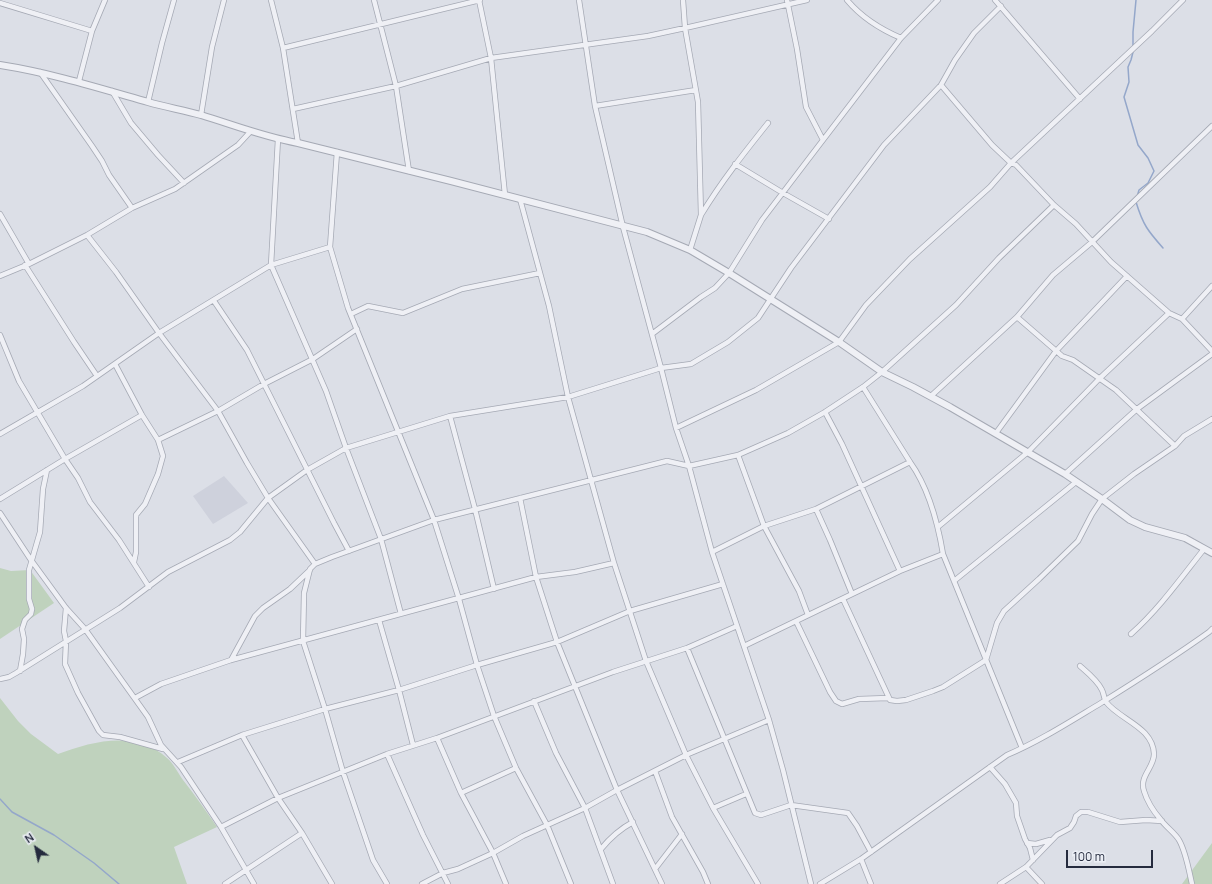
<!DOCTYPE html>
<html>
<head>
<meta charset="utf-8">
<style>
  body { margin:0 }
  #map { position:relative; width:1212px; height:884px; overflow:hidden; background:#dcdfe7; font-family:Manrope,sans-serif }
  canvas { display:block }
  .north { position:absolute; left:16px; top:828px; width:40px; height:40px; -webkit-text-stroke:3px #ebeef5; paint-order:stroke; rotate:326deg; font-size:11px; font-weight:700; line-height:16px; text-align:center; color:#252b3e }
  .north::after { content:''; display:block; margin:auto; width:14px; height:18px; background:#252b3e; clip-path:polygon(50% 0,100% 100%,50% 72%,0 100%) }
  .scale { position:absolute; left:1066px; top:850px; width:87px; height:18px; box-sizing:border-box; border:2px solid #252b3e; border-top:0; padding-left:5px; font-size:12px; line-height:14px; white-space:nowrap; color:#252b3e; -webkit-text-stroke:3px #ebeef5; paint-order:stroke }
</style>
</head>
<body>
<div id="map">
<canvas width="1212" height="884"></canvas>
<div class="north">N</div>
<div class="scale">100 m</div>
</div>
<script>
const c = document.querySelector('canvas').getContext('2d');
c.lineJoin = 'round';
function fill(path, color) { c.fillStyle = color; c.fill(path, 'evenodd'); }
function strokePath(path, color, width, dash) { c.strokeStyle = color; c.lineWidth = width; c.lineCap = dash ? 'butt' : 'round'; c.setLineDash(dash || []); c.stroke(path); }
const built = new Path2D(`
  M224,476l24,27 -35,21 -20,-28z`);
const green = new Path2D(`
  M0,568l11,3 19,-1 24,33 -54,36z
  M0,698l18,23 13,13 27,20c35,-13 78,-24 109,4 6,5 11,15 16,22 12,15 23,31 34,47l-43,20 13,37h-187z
  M1212,843v41h-30z`);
const stream = new Path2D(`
  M1133,46v-14l3,-32
  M1133,52l-2,8 -3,7 1,15 -5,15 14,48 10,13 6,13 -6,12 -9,7 -2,7
  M1136,202c7,23 12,29 27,46
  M0,799l12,13 42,23 40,28 25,21`);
const minor = new Path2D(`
  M271,0l12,48 197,-48
  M374,0l22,86 13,85
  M479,0l12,58 14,137
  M579,0l16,106 28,121 38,141 15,60 13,38 23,86 57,168 14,50 28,114
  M683,0l2,28 13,74 3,113 -11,35
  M787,0l10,49 9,58 17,33
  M847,0c15,18 33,29 54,38
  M995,0l85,99
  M0,3l92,28
  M283,48l15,95
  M40,72l52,74 10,15 7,14 23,33
  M79,81l13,-50 13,-31
  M941,85l51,60 19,18 5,2 38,40 22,19 35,38 58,51 13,6 30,32
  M112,91l19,32 27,32 26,28
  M148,102l14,-59 12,-43
  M595,106l101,-16
  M293,109l103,-23 95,-28 157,-22 37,-8 122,-28
  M201,115l11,-68 12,-47
  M278,139l-7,126 55,126 20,57 35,91 20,75
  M337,152l-7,95 18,61 86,212 25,79 18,66 17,51 22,52 31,57 24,59
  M735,164l48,29 46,26
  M520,199l29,107 19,91 46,166 32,98 40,94 27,53 45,76
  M0,214l29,50
  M701,215c20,-33 43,-62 67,-92
  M87,235l29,37 43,61 59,78 29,52 21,35 47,66
  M25,265l49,77 23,34
  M0,276l29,-12 58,-29 45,-27 43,-19 63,-44 12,-13
  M214,301l33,49 87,173 15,28
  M351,314l17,-8 35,7 59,-24 78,-16
  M1017,317l45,39 11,4 43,30 59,56
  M1182,319l30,-33
  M652,334l49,-37 14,-9 14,-15 33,-53 61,-80 78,-102 37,-38
  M0,335l19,46 46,78 13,19 12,24 29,38 30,47
  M115,364l27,51 16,25 5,16 -5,18 -13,30 -9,11v37l-2,10
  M863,387l47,75
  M931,396l86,-79 36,-42 39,-33 120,-116
  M825,412l17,32 58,127
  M450,416l25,93 19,80
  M676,428l80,-38 83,-48 27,-37 44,-46 80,-72 21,-24 141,-132 31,-31
  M996,433l60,-82 71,-75
  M0,434l83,-48 76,-53 112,-68 59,-18
  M158,440l60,-29 46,-27 49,-25 44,-30
  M738,455l26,71 35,65 9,24
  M1065,474l72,-65 75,-55
  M520,498l16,79 21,65 60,148 45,94
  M0,499l65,-40 77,-44
  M816,509l14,31 22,54
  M0,513l31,47 35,48 19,21 63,88 13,28 20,22 40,60 33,57
  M939,526l89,-74 71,-73 70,-66
  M712,552l52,-26 52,-17 94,-47c18,25 28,62 33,92
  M954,581l122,-99
  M843,599l47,101 7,1 9,-1 27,-9 10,-4 43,-27 11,-37 7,-12 35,-32 39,-38 14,-27 10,-15 32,-25 41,-28 9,-10 28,-17
  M66,608l-2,23 2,10 -1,23 13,29 21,38 4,4 17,2 43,12
  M379,620l20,70 14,55
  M796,621l34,71 6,9 6,3 17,-5 29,-1
  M1131,634c28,-25 50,-56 73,-85
  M744,646l156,-75 43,-17 79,194
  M687,648l68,165 6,2 30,-10 57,8 9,13 14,26
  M231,660l24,-44 8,-8 27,-19 20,-19
  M1080,666c8,7 18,15 22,24 2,4 2,9 4,12 14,18 47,25 48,52 0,14 -15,22 -10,37 3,10 10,21 17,29 5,7 14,13 18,20 7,12 10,31 13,44
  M20,671l3,-17 1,-15 -2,-10 3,-9 6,-6 1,-5 -3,-10v-29l11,-38 3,-43 4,-19
  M0,679l9,-2 7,-4 104,-65 48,-36 62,-32 10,-8 28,-34 39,-28 39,-22 104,-32 118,-19 93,-29 30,-4 37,-22 30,-24 33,-50 93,-123 57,-60 14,-25 19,-27 27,-27
  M135,698l26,-14 70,-24 305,-83 39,-5 39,-9
  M534,701l22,52 29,55 28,76
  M242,735l36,63 24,35 30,51
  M437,738l24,55 32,60 13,31
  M387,754l36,81 25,49
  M178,762l64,-27 83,-26 74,-19 78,-25 80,-23 73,-31 93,-27
  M990,767l15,17 11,19 1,13 8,23 5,9 3,12
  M655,771l17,46 31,55 5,12
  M461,793l55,-25
  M713,808l33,-14
  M221,827l57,-29 109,-44 50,-16 176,-66 74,-24 50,-22
  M1027,843l9,1 14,-4
  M601,849c9,-11 19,-20 32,-27
  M861,859l10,25
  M1026,867l16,17
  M655,869l27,-35
  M225,884l77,-51
  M387,884l-14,-24 -30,-88 -18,-63 -22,-68 1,-48 6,-24 5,-5 17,-7 102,-37 233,-59 22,5 49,-11 50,-22 37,-21 38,-25 19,-15 74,-67 43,-47 55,-53
  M422,884l21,-11 15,-4 35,-16 30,-17 62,-28 32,-18 69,-35 83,-35
  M820,884l41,-25 146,-104c33,-14 64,-34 94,-52 37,-23 73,-46 108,-71l3,-3
  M1000,884l26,-17 31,-32 13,-7 4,-6 2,-6 5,-4h7l32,10 26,-2 16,1`);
const tertiary = new Path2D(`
  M0,65c51,8 99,23 148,37 17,5 35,8 53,13 33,10 63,22 97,28l153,38 196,51 43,18 39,23 110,69 43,30 31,15 37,20 115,67 37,25 28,21 15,7 40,11 27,15`);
fill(built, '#ced1dc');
fill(green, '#bfd2bd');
strokePath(stream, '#94a7ca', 1.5);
strokePath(minor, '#a5a9b4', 6);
strokePath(tertiary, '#a5a9b4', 8);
strokePath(minor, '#eff0f5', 4.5);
strokePath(tertiary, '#eff0f5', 6);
</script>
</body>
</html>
